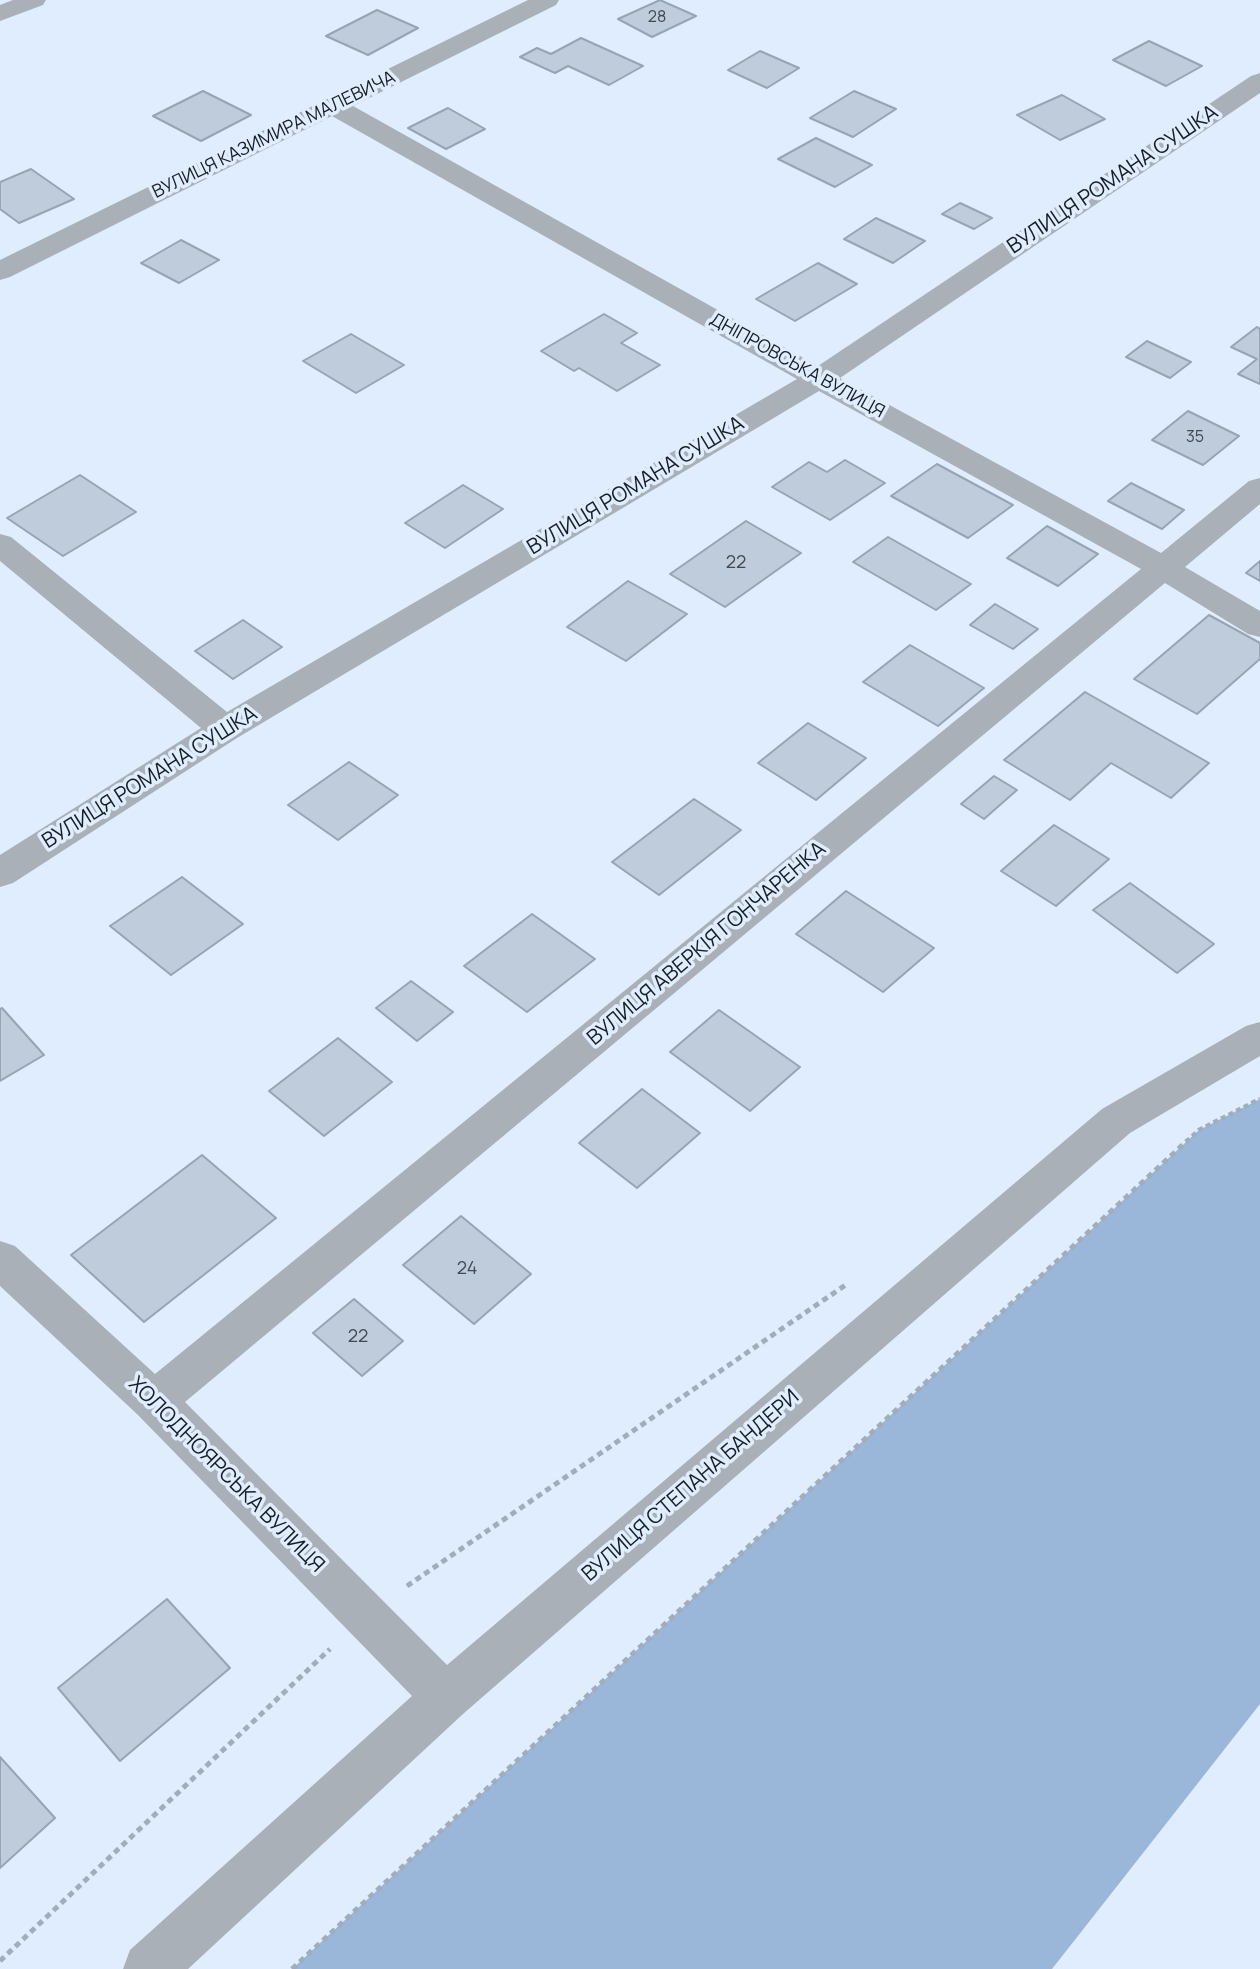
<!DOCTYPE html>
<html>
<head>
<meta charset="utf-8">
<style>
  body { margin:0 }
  canvas { display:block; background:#dfedfe }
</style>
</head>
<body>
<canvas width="1260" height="1969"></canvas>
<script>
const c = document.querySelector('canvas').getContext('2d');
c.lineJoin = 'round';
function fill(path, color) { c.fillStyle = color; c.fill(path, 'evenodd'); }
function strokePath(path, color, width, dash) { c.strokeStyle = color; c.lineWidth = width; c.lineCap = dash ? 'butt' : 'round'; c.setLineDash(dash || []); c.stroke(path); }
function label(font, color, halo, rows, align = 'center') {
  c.font = font + ' Manrope,sans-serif'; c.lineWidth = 7; c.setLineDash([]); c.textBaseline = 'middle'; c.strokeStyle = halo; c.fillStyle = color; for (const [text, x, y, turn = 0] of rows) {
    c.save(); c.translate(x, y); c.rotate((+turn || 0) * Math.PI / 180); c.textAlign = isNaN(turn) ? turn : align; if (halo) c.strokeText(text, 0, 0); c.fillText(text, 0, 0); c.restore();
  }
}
const forest = new Path2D(`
  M1260,1099v605l-208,265h-760l907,-839z`);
const building = new Path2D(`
  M660,0l36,16 -44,21 -34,-18z
  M377,10l41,18 -50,27 -42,-19z
  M581,38l62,28 -34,19 -41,-19 -13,7 -35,-16 17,-9 14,6z
  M1149,41l53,25 -36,20 -53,-26z
  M760,51l39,17 -32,20 -39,-18z
  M203,91l48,24 -50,26 -48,-25z
  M854,91l42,18 -43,28 -43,-19z
  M1062,95l43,24 -45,21 -43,-25z
  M448,108l37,21 -39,20 -38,-21z
  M816,138l56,27 -37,22 -57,-28z
  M31,169l43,30 -55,24 -19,-14v-27z
  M960,203l32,15 -18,11 -32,-15z
  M876,218l49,23 -32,22 -49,-24z
  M181,240l38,20 -40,23 -38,-20z
  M818,263l39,21 -62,37 -39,-22z
  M604,314l33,19 -16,10 39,22 -43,26 -38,-23 -5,3 -33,-20z
  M1257,327l3,2v55l-22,-10 19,-15 -26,-12z
  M351,334l53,31 -48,28 -53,-32z
  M1147,341l44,21 -21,16 -44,-21z
  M1188,411l51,25 -36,29 -51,-25z
  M845,460l40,23 -55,37 -58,-33 37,-25 18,10z
  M937,464l76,41 -45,33 -77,-42z
  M80,475l56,37 -73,44 -56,-38z
  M1131,483l53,27 -22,19 -54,-28z
  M463,485l40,24 -58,39 -40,-25z
  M746,521l55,32 -76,54 -55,-33z
  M1047,526l51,28 -40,32 -51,-28z
  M888,537l83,47 -35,26 -83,-48z
  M1260,561v20l-14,-8z
  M628,581l59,33 -61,47 -59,-34z
  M995,604l43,25 -25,20 -43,-24z
  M1209,615l51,28v16l-63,55 -63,-35z
  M243,620l39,27 -49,32 -38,-28z
  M910,645l74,43 -46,38 -75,-44z
  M1085,692l124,71 -38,35 -60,-35 -41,37 -66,-40z
  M808,723l58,35 -50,42 -58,-37z
  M349,762l49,33 -60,45 -50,-35z
  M994,776l23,14 -33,29 -23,-15z
  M694,799l47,31 -82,65 -47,-33z
  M1054,825l55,34 -53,47 -55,-35z
  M182,877l61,47 -72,51 -61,-49z
  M1130,883l84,61 -37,29 -84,-63z
  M846,891l88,57 -51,44 -87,-58z
  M532,914l63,45 -68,53 -63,-46z
  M411,981l42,31 -36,29 -41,-33z
  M2,1008l42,47 -44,26v-72z
  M719,1010l81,57 -50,44 -80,-59z
  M338,1038l54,44 -68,54 -55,-45z
  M642,1089l58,44 -63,55 -58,-45z
  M202,1155l74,63 -132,104 -73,-67z
  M461,1216l70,58 -57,50 -71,-59z
  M354,1299l49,42 -41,35 -49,-43z
  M167,1599l63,69 -110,93 -62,-73z
  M0,1757l55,61 -55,50z`);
const pathFar1 = new Path2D(`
  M1186,1142l13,-12 61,-31`);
const path = new Path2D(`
  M407,1586l440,-302
  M0,1961l330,-312
  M292,1969l896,-829`);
const minor = new Path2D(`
  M13,0h33l-3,5 -43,16v-16z
  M528,0h31l-3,5 -203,101 465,260 433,-290 9,-3v20l-420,285 321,175 88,-72 11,-3v26l-75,63 75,44v26l-12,-3 -83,-51 -980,819 262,263 655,-556 144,-83 14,-4v34l-130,77 -667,581 -275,255h-65l7,-19 282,-254 -274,-281 -138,-129v-45l15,5 140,128 986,-805 -322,-178 -582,347 -224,145 -13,4v-32l201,-127 -201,-167v-27l11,3 216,175 570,-333 -465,-263 -322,161 -10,3v-20z`);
const farNumbernames = [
  ["28",657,18],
  ["35",1195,438]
];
const farStreetnames = [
  ["ВУЛИЦЯ КАЗИМИРА МАЛЕВИЧА",274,135,-26],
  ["ДНІПРОВСЬКА ВУЛИЦЯ",797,366,29]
];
const numberNames = [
  ["22",736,563],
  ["24",467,1269],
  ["22",358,1337]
];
const streetNames = [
  ["ВУЛИЦЯ РОМАНА СУШКА",1113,180,-34],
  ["ВУЛИЦЯ РОМАНА СУШКА",636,486,-31],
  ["ВУЛИЦЯ РОМАНА СУШКА",150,778,-32],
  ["ВУЛИЦЯ АВЕРКІЯ ГОНЧАРЕНКА",707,944,-40],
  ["ХОЛОДНОЯРСЬКА ВУЛИЦЯ",226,1475,45],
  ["ВУЛИЦЯ СТЕПАНА БАНДЕРИ",691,1486,-41]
];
fill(forest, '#9ab7d9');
fill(building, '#beccdc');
strokePath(building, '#97a4b4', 2);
strokePath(pathFar1, '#a2adba', 4.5, [5, 3.5]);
strokePath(path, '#a2adba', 5, [6, 4.5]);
fill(minor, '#aab0b7');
label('16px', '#424951', null, farNumbernames);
label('18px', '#181d23', '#dfedfe', farStreetnames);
label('18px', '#424951', null, numberNames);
label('21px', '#181d23', '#dfedfe', streetNames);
</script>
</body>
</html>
